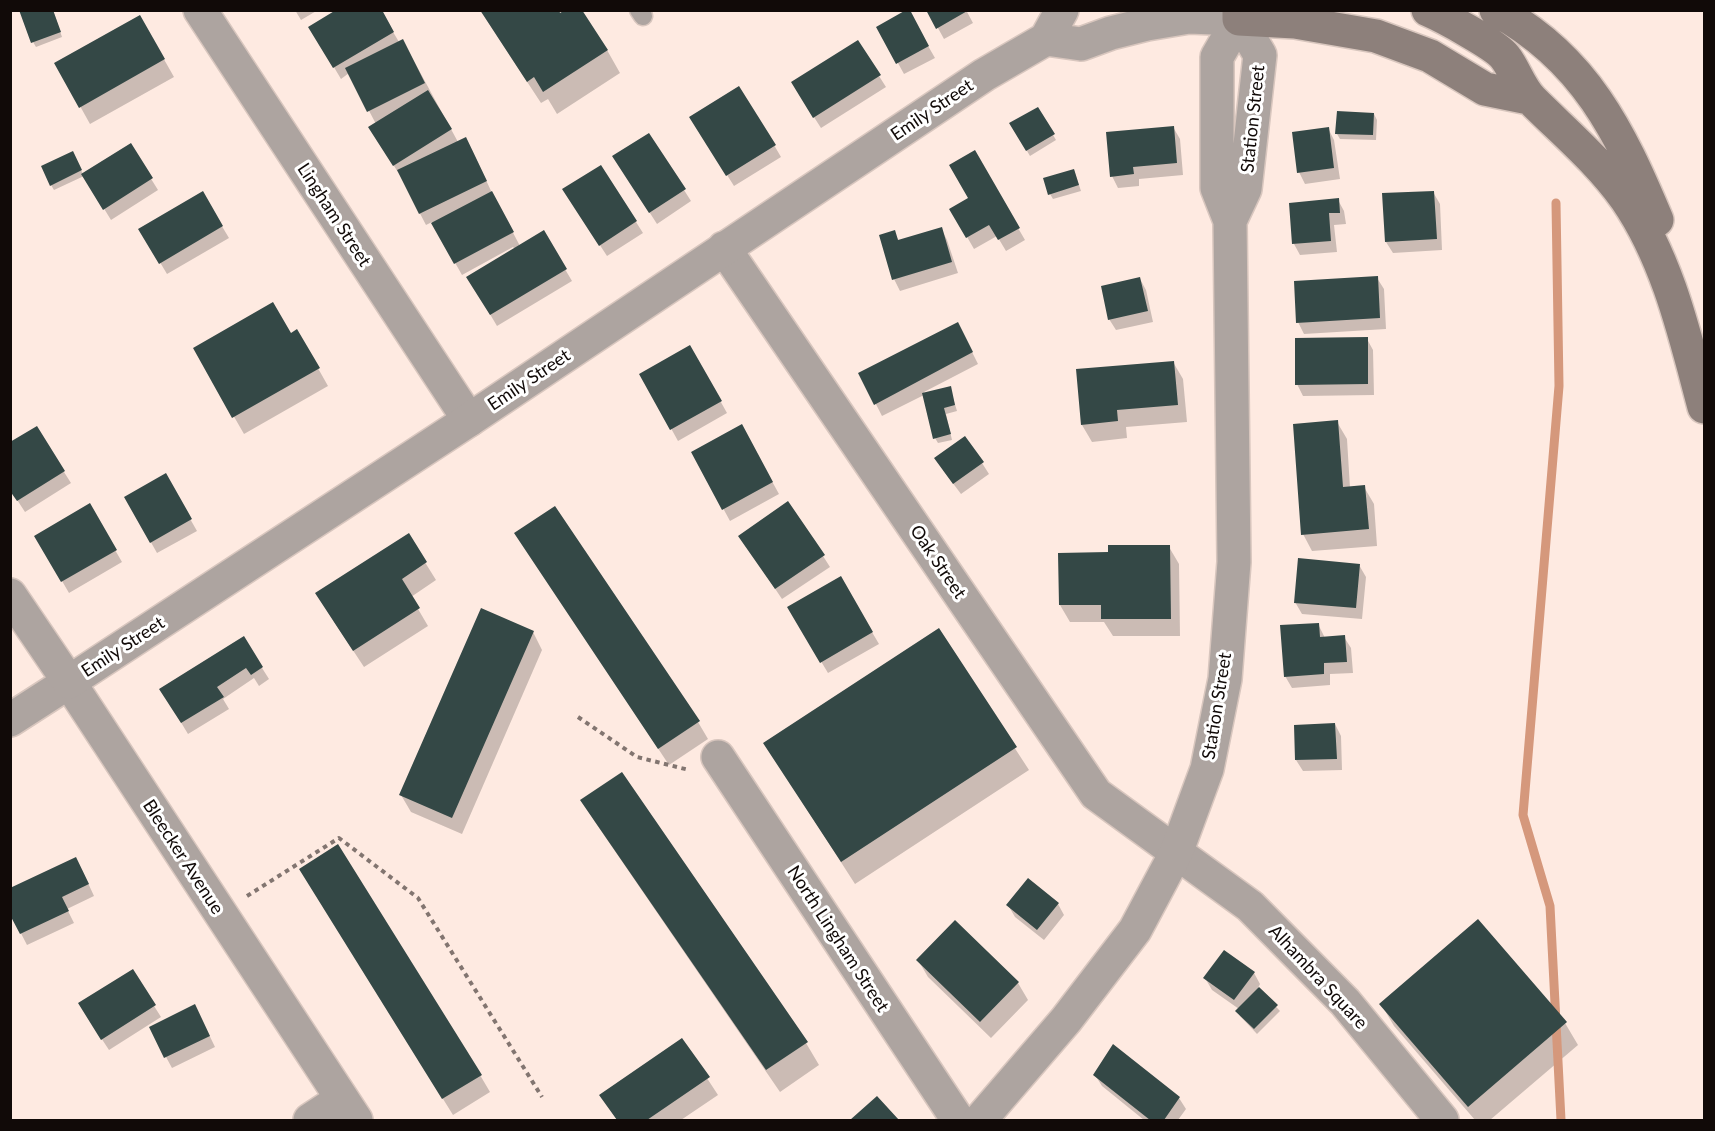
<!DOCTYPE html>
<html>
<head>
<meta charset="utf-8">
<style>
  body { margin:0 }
  #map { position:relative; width:1715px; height:1131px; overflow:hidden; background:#feeae1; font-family:Lato,sans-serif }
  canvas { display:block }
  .frame { position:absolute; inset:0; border:12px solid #110a08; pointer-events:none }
</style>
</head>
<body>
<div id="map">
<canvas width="1715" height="1131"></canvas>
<div class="frame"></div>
</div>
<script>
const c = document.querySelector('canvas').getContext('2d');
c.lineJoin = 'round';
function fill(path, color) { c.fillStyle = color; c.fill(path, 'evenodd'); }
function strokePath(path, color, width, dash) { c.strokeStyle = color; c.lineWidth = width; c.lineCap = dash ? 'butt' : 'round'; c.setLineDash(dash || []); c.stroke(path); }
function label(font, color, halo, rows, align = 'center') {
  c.font = font + ' Lato,sans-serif'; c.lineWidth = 6; c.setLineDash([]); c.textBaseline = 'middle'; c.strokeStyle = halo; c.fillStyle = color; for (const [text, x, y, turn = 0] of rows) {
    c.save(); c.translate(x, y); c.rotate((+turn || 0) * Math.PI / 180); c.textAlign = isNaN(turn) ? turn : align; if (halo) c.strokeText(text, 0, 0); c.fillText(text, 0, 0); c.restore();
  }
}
const shadow = new Path2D(`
  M53,10l9,27 -26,10 -3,-5z
  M295,10h23l-17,10z
  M380,10l19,32 10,10 49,90 14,8 20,43 28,53 23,-14 29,49 -75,45 -29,-49 47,-28 -2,-2 -51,28 -30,-53 -6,3 -25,-48 -24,-38 -1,-15 -27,-51 -8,6 -31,-52z
  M480,10h77l50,40 13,23 -63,41 -9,-15 -7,4z
  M928,10h38l7,13 -29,16z
  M908,11l27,47 -31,16 -26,-47z
  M140,17l34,60 -84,47 -34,-61z
  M879,76l7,11 -65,41 -22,-34z
  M1038,109l18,31 -26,16 -19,-32z
  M1374,114l3,6 -1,20 -36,-1 -3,-5z
  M1173,127l7,12 3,36 -44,4v7l-21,2 -6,-12z
  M1328,128l6,12 6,39 -35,5 -6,-12z
  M698,129l76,16 7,12 -47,29z
  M649,135l42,66 -34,23 -36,-56z
  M130,145l28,45 -47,30 -27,-44 -30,14 -3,-5 24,-27 8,16z
  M974,152l51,88 -19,11 -9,-15 -23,13 -23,-40 19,-10z
  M1074,170l7,21 -28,8 -3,-5z
  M1433,192l7,12 2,46 -49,3 -7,-11z
  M202,193l27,45 -62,36 -27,-45z
  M1338,200l6,11 2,13 -12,1 3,27 -37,3 -6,-11 -4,-40z
  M571,201l65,21 7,11 -36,23z
  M941,228l6,12 11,33 -58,18 -6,-12v-47l5,9z
  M1377,278l7,11 2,40 -82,5 -6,-12z
  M1140,279l6,11 7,32 -37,8 -7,-11z
  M297,331l31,55 -84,48 -49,-85 95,-14z
  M964,336l14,28 -54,28 1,2 25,-6 7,23 -11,3 6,26 -14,3 -3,-5 -11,-43 -42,21 -22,-43z
  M1367,339l6,11 1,45 -71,1 -6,-12z
  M690,347l37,66 -49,28 -37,-67z
  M1173,362l10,17 4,43 -61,5 1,11 -35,4 -10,-17z
  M1337,422l10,17 3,49 14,-1 10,17 3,42 -65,5 -9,-17z
  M36,428l35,55 -46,29 -15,-23z
  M748,438l31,56 -49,27 -37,-68z
  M982,463l7,11 -28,20 -18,-24z
  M165,475l32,56 -40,22 -31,-55z
  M89,505l33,57 -53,31 -33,-57z
  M516,534l182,188 10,17 -39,26z
  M408,535l28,45 -25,17 17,29 -64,41 -37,-56z
  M747,547l76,9 7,11 -48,32z
  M1169,547l10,17 1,72h-67l-9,-14h-34l-10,-17 49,-51z
  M1359,565l7,12 -4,42 -60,-5 -7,-12z
  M840,578l39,66 -51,29 -39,-65z
  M1318,624l7,14 19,-1 7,11 2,25 -23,1v11l-38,3 -7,-12z
  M938,630l91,140 -174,114 -90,-140z
  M533,632l9,18 -80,184 -51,-22 -10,-17z
  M243,638l26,41 -10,7 -5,-8 -31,21 6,10 -41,25 -20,-33z
  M1335,724l6,12 1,34 -39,1 -7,-11z
  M582,800l224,243 13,22 -39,27 -185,-270z
  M82,870l12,26 -27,13 7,14 -47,22 -17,-33z
  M311,886l169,189 10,17 -37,23z
  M1058,904l6,11 -20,25 -29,-23 -7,-12z
  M955,922l63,61 10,17 -37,38 -63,-61 -10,-17z
  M132,971l29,46 -52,33 -23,-35z
  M1254,973l6,11 -2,4 22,23 -23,23 -17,-18 -3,-5 2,-2 -27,-19 -7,-12z
  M1381,1004l184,19 13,22 -88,75h-15l-81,-94z
  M201,1018l14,29 -43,21 -6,-11z
  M682,1040l36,55 -37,25h-64l-16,-25z
  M1095,1075l84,23 7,11 -8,11h-34l-42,-34z
  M877,1098l20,22h-45z`);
const stream = new Path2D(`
  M1556,203l3,183 -36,429 27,91 11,214`);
const building = new Path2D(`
  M19,10h34l8,22 -30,11z
  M336,10h46l12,22 -61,36 -25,-41z
  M480,10h79l1,3 5,-3h17l26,40 -65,42 -9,-15 -7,5z
  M906,10h4l19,36 -33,18 -20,-37z
  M926,10h43l-33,19z
  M140,15l25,44 -86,49 -25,-45z
  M403,39l22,44 -58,29 -22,-44z
  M858,40l23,35 -68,43 -22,-36z
  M739,86l37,59 -50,31 -37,-59z
  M428,90l24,39 -59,37 -25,-39z
  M1038,107l17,27 -29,17 -17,-28z
  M1337,111l37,2 -1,22 -38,-1z
  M1174,126l3,37 -44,4 1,7 -24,3 -4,-45z
  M1329,127l5,41 -37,5 -5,-41z
  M649,133l37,56 -37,24 -37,-57z
  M466,137l21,44 -68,33 -22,-44z
  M131,143l22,35 -50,32 -22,-36z
  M975,150l45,78 -22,12 -9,-15 -23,13 -17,-29 19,-11 -19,-33z
  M73,151l9,19 -32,16 -9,-20z
  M601,165l36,56 -38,25 -37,-57z
  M1074,169l5,16 -31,10 -5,-17z
  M203,191l20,35 -64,38 -21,-35z
  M492,191l22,41 -60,32 -23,-41z
  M1434,191l3,48 -52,3 -3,-49z
  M1339,198l1,15h-11l2,28 -39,3 -3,-41z
  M942,227l10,35 -60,18 -13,-45 16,-5 3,10z
  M544,230l23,39 -77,46 -24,-38z
  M1378,276l2,42 -84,5 -2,-42z
  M1140,277l8,34 -40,9 -7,-34z
  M273,302l18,31 6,-4 23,39 -88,50 -39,-70z
  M958,322l15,30 -99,53 -16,-32z
  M1368,337v47l-73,1v-47z
  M690,345l32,56 -52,29 -31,-56z
  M1174,361l4,44 -61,5 1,11 -37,4 -5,-56z
  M951,386l4,19 -11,3 7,26 -18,5 -11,-46z
  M1338,420l5,67 22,-2 4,44 -68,6 -8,-111z
  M742,424l31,58 -51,28 -31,-58z
  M37,426l28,45 -48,30 -7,-10v-49z
  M965,436l19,26 -31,22 -19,-26z
  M166,473l26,46 -42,24 -26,-46z
  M788,501l37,54 -50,34 -37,-53z
  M90,503l27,47 -56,32 -27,-46z
  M555,506l145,215 -42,28 -144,-216z
  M409,533l18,29 -25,17 18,29 -67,43 -38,-58z
  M1108,545h62l1,74h-70v-14h-42l-1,-52 50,-1z
  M1298,558l62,6 -4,44 -62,-5z
  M841,576l32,56 -53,31 -33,-56z
  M481,608l53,23 -82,187 -53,-23z
  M1319,623l1,14 25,-2 2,27 -23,1v11l-40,3 -4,-52z
  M939,628l78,119 -176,115 -78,-119z
  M244,636l19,31 -12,8 -5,-7 -29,19 7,10 -43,26 -22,-34z
  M1335,723l2,36 -42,1 -1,-35z
  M622,772l186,270 -42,28 -186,-270z
  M338,844l144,231 -40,24 -143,-230z
  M76,857l13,27 -27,13 7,14 -49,23 -10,-19v-27z
  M1028,878l31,25 -22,27 -31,-25z
  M1478,919l89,103 -99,85 -89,-103z
  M955,920l64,62 -39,40 -64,-62z
  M1224,950l31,22 -21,28 -31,-22z
  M133,969l23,36 -55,35 -23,-37z
  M1259,987l19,18 -24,24 -19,-18z
  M195,1004l15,32 -46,22 -15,-31z
  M682,1038l28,39 -63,43h-30l-18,-25z
  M1113,1044l67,53 -16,23h-14l-57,-45z
  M877,1096l22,24h-49z`);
const path = new Path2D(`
  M578,717l59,40 52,13
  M247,896l92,-58 79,60 124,199`);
const service = new Path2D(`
  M639,10l4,6`);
const minor = new Path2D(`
  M200,10l269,410
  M724,248l372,546 154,112 95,96 97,118
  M10,720l59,-38 287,438
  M718,757l240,363
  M310,1120l32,-21`);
const tertiary = new Path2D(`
  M1046,39l35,5 30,-11 36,-9 42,-7 50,2
  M1230,221l15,-32 15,-134 -21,-36
  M10,595l59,87 400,-262 515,-345 62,-36 16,-29
  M980,1120l86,-100 69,-90 41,-77 31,-84 18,-90 9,-117 -4,-341 -13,-33v-131l22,-38`);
const secondary = new Path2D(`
  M1239,10v9l56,3 81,14 54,20 55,33 44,9
  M1428,10c16,7 68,35 77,47 10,13 15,31 27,43 32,32 67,61 94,99 42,61 59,137 78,208
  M1496,10c89,48 124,122 161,210`);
const streetNames = [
  ["Emily Street",932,110,-34],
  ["Station Street",1253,119,-84],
  ["Lingham Street",334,215,57],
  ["Emily Street",529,380,-34],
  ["Oak Street",938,562,56],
  ["Emily Street",123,647,-33],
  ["Station Street",1217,706,-81],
  ["Bleecker Avenue",183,857,57],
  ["North Lingham Street",838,939,57],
  ["Alhambra Square",1318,977,47]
];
fill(shadow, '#0003');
strokePath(stream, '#d5987c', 9);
fill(building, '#344846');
strokePath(service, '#d8c6be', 21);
strokePath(minor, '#d8c6be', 36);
strokePath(tertiary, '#d8c6be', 36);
strokePath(secondary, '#d8c6be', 36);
strokePath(path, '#827570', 4, [4.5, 4.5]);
strokePath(service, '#ada4a0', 18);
strokePath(minor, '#ada4a0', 33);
strokePath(tertiary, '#ada4a0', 33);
strokePath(secondary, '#8d807b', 33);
label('18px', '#110a08', '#fff', streetNames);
</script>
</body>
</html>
